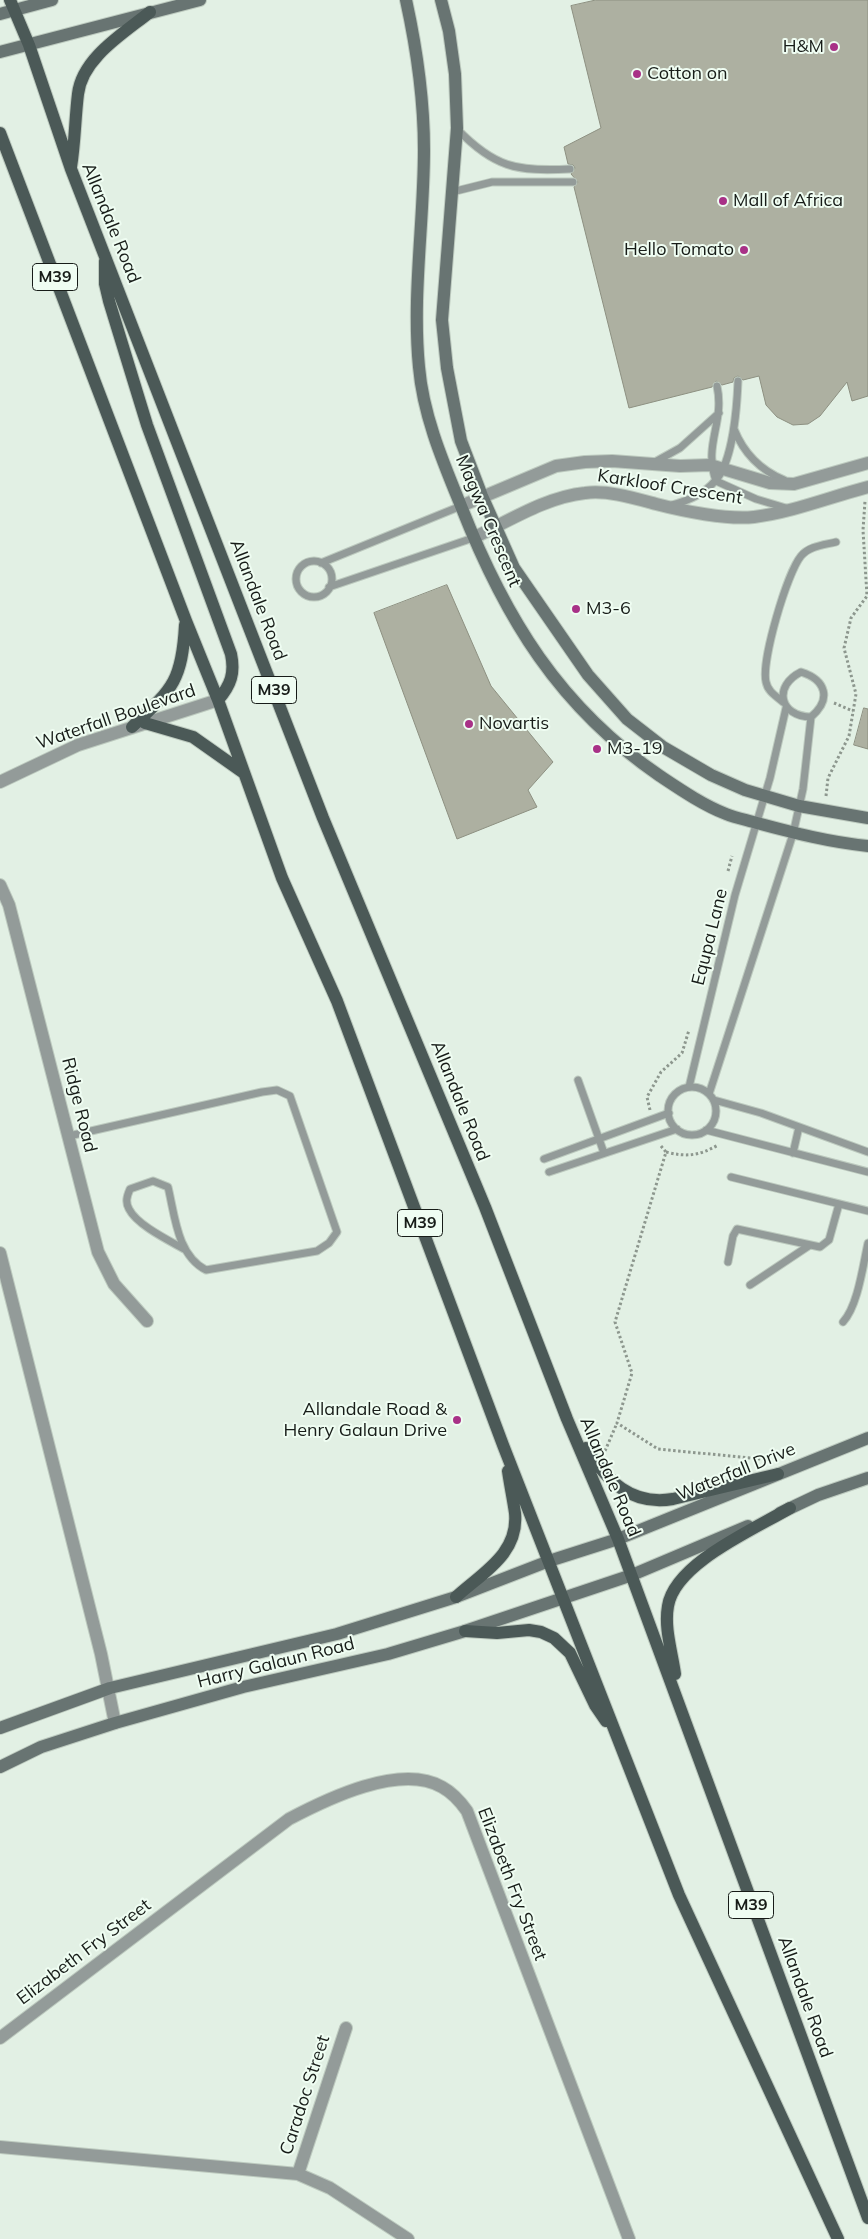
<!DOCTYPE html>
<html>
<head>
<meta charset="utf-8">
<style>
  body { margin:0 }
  canvas { display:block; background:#e2f0e4 }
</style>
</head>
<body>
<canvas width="868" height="2239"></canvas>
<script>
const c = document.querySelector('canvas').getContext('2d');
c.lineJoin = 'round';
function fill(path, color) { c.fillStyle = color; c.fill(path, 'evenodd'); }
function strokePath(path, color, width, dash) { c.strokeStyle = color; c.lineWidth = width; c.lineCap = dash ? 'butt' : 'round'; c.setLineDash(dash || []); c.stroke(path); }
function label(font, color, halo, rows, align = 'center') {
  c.font = font + ' Mulish,sans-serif'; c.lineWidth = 4; c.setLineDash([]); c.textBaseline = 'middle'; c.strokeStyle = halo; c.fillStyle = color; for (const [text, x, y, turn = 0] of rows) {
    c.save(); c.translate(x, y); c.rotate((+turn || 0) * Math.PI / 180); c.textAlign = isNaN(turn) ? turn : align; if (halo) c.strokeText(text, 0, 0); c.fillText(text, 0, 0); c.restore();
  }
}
const building = new Path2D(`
  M596,0h272v396l-16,5 -5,-19 -27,34 -12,8 -15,1 -16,-8 -11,-12 -7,-29 -16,4 -5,-4 -4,2 -1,4 -11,3 -6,-4 -4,6 -83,21 -55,-221 4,-5 -7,-8 4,-6 -2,-3 -5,-1 -4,-17 37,-19 -30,-122z
  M447,585l44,101 62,76 -25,28 9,17 -80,32 -83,-226z
  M864,708l4,1v40l-14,-4z`);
const path = new Path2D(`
  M834,703l19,8
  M826,796l2,-18 21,-42 7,-42 -12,-46 7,-30 16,-22 -4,-66 2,-29
  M728,871l4,-15
  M650,1110l-3,-13 14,-25 21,-19 7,-23
  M661,1146l5,6 -51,170 17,51 -15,50 41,26 113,11
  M666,1152c20,5 33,4 52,-7
  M605,1451l12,-28`);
const lane = new Path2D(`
  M457,129c37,38 59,43 113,40
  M452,192l40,-10h81
  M717,386c8,37 -14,58 -1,95l40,18 30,9
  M734,429c10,25 26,41 50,51
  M653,463l27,-15 39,-35
  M672,505c15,-4 33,-12 43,-24 18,-19 22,-75 23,-100
  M296 579a18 18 0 1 1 36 0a18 18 0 1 1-36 0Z
  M321,563l140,-57
  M329,587l144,-49
  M783,702c-7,-6 -15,-10 -17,-20 -5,-21 21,-109 35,-126 8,-10 23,-11 35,-14
  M578,1080l26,73
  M689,1087l46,-192 35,-117 16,-70
  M668 1111a24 24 0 1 1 48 0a24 24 0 1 1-48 0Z
  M709,1094l84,-260 10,-45 8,-72c21,-18 15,-37 -10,-45 -28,14 -22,44 10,45
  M714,1100l47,13 107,39
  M706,1130l162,42
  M69,1136l193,-44 15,-2 13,6 47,136 -8,11 -12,8 -111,19c-29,-15 -31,-54 -38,-83l-15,-6 -23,8c-3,7 -5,13 -1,20 8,16 39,31 55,40
  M793,1153l6,-26
  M544,1159l125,-46
  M549,1172l128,-43
  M731,1177l137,34
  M728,1262l5,-26 4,-7 83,18 9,-7 10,-36
  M750,1285l60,-40
  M843,1322c15,-16 20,-57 25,-79`);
const street = new Path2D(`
  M461,506l95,-40 29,-4 27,-1 68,5 30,-1 60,18 24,1 74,-21
  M473,538c36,-17 73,-41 112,-45 23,-3 49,5 71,11 27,7 71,16 98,13 39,-5 76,-20 114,-30
  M0,782l78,-37 140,-45
  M0,885l9,20 89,347 16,32 33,37
  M0,1253l101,401 14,69
  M0,2038l289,-219c38,-20 111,-56 153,-32 11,6 18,14 25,24l162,428
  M0,2147l298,27 32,14 78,51
  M298,2174l48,-146`);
const secondary = new Path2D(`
  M406,0c11,50 18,99 18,150 0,72 -12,145 -5,217 4,48 24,95 42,139 44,112 98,201 199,270 21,14 43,29 66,38 10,4 21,6 31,9 37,10 72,19 111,23
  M441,0l8,31 6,43 2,54 -15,192 5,48 14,73 21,55 32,72 74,107 39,44 36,28 48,28 34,15 54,16 69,12
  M0,14l52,-14
  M0,52l200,-52
  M780,1513l38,-18 50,-17
  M0,1728l110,-40 227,-54 119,-37 93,-36 69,-22 250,-101
  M0,1767l41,-20 74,-24 128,-36 145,-33 77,-23 167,-56 116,-49`);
const primary = new Path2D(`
  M10,0l19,45 42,124 252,649 162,389 82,212 51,120 250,679
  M0,133l186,488 32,79 64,178 55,123 166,444 176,450 159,344
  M71,167c4,-24 4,-49 7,-73 4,-36 46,-61 72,-82
  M105,261v23l4,17 38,124 84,229c4,19 0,31 -13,46
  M145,723l48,14 51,36
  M132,727c40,-38 50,-45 53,-102
  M586,1448c21,33 45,58 87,51l105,-25
  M456,1597c26,-24 63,-43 59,-84 -2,-14 -5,-28 -7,-42
  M465,1631l32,2 32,-3 12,2 13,6 16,15 25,52 11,16
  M675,1674c-3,-22 -11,-46 -7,-68 7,-43 87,-77 122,-98`);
const markers = [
  [834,47,5,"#a83187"],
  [637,74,5,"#a83187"],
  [723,201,5,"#a83187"],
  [744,250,5,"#a83187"],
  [576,609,5,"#a83187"],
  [469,724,5,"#a83187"],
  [597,749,5,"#a83187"],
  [457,1420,5,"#a83187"]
];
const shields = [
  [55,277,45],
  [274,690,45],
  [420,1223,45],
  [751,1905,45]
];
const shieldNames = [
  ["M39",55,277],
  ["M39",274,690],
  ["M39",420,1223],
  ["M39",751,1905]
];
const poiNames = [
  ["H&M",824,47,"right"],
  ["Cotton on",647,74],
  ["Mall of Africa",733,201],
  ["Hello Tomato",734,250,"right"],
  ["M3-6",586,609],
  ["Novartis",479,724],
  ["M3-19",607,749],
  ["Allandale Road &",447,1410,"right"],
  ["Henry Galaun Drive",447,1431,"right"]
];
const streetNames = [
  ["Allandale Road",111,223,68],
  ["Karkloof Crescent",670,487,9],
  ["Magwa Crescent",488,521,67],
  ["Allandale Road",258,600,69],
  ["Waterfall Boulevard",116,717,-19],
  ["Equpa Lane",710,937,-76],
  ["Allandale Road",460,1101,68],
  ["Ridge Road",79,1105,76],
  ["Waterfall Drive",736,1472,-22],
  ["Allandale Road",610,1477,67],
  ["Harry Galaun Road",276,1663,-14],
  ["Elizabeth Fry Street",512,1884,69],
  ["Elizabeth Fry Street",84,1952,-37],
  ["Allandale Road",805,1997,70],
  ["Caradoc Street",305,2095,-72]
];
fill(building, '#adb0a1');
strokePath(building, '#8d9081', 1);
strokePath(lane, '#bdcabf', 9);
strokePath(street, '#bdcabf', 14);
strokePath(secondary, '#bdcabf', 14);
strokePath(primary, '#bdcabf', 14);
strokePath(path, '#8d978e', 3, [2.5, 2.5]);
strokePath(lane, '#939b99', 7);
strokePath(street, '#939b99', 12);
strokePath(secondary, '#687472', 12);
strokePath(primary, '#4b5957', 12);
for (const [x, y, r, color] of markers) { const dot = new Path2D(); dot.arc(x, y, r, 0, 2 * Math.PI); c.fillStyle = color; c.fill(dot); strokePath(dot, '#effdf2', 2); }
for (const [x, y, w] of shields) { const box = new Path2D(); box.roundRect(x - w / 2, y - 13.5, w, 27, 4); c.fillStyle = '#effdf2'; c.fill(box); strokePath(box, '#171c18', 1); }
label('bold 16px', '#171c18', null, shieldNames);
label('18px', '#171c18', '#effdf2', poiNames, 'left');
label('18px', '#171c18', '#effdf2', streetNames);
</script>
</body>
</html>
